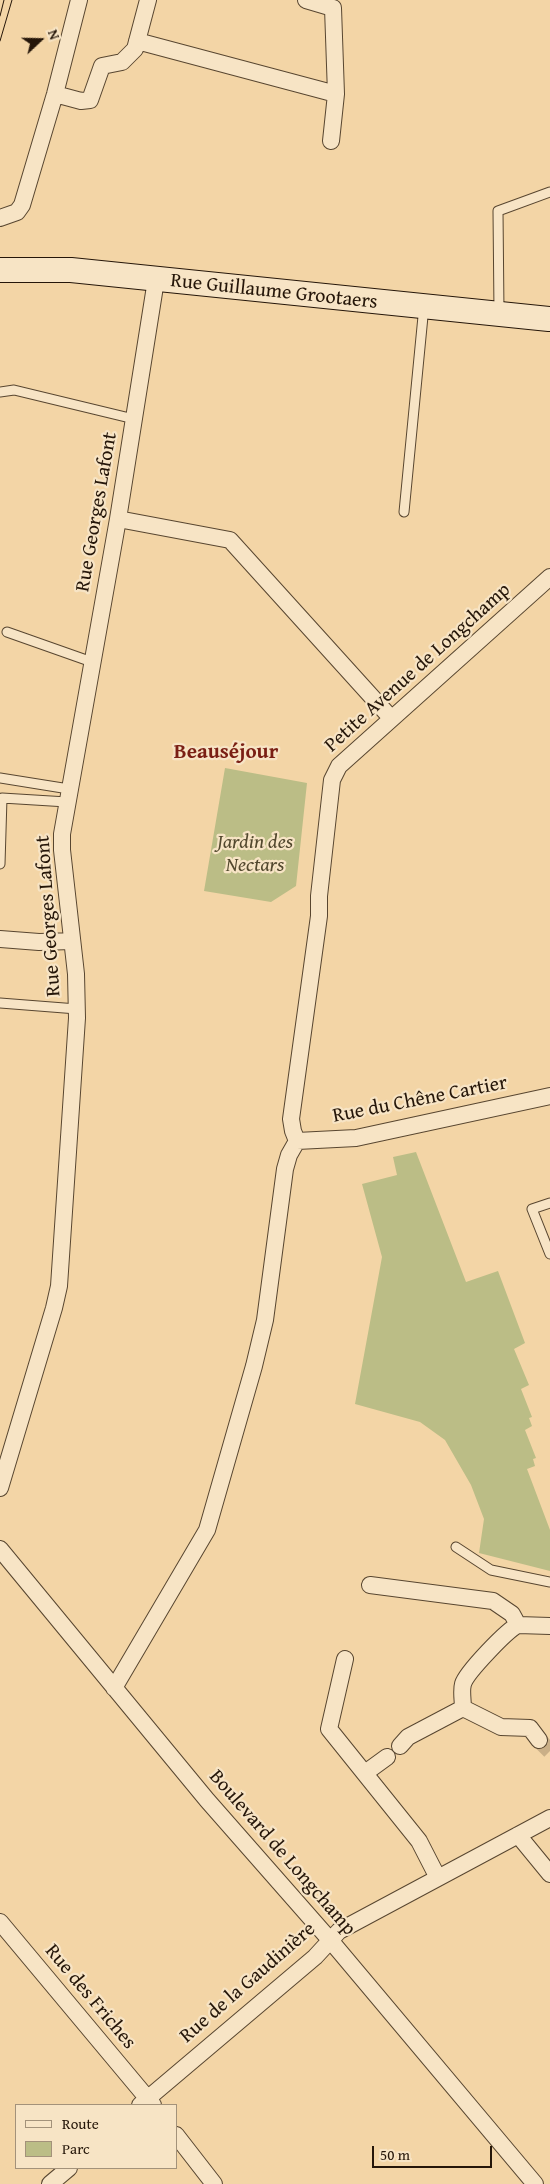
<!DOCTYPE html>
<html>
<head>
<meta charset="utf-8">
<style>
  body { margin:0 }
  #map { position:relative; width:550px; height:2184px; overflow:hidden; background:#f3d5a6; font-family:"Gentium Book Plus",serif }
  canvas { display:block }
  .legend { position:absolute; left:15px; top:2104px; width:162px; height:65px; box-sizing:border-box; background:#f7e4c5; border:1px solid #a3927a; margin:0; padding:6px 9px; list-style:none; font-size:15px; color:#251609 }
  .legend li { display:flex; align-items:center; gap:10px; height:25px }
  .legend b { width:25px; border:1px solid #a3927a }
  .north { position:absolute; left:15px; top:15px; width:50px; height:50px; -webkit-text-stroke:4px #f7e4c5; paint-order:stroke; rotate:69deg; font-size:14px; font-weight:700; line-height:20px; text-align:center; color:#251609 }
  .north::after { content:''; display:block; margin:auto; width:18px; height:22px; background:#251609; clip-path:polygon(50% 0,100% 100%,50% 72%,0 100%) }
  .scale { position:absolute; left:372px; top:2146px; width:120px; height:22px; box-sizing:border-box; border:2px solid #251609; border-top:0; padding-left:6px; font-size:15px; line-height:18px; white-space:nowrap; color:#251609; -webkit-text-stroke:4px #f7e4c5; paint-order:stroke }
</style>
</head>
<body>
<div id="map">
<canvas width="550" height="2184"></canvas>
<ul class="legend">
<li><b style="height:6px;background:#f7e4c5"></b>Route</li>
<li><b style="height:14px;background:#bbbd86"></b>Parc</li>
</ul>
<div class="north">N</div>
<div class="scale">50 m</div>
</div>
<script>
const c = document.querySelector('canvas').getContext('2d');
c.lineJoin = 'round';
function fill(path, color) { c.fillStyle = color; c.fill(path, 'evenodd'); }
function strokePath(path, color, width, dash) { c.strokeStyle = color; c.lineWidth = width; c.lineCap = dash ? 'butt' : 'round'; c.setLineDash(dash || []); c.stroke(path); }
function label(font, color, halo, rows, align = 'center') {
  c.font = font + ' "Gentium Book Plus",serif'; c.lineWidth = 4.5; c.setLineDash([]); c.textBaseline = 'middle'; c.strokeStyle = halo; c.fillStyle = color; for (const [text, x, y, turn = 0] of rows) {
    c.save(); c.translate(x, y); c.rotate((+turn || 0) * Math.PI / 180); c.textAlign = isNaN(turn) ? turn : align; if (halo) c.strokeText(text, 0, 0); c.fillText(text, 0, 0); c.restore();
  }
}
const green = new Path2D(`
  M225,768l82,15 -11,103 -25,16 -67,-11z
  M416,1152l50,130 32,-11 27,72 -11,6 15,36 -8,4 11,28 -3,1 3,8 -7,4 11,28 -3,1 2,7 -8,3 23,61v41l-71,-18 5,-34 -13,-34 -26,-45 -25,-18 -65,-18 27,-147 -20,-73 35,-9 -4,-18z`);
const streetTunnel = new Path2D(`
  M539,1740l11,11`);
const lane = new Path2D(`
  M499,312l-1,-101 52,-19
  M0,392l14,-2 120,29
  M404,512l20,-206
  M7,632l85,30
  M0,778l69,11
  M0,864l2,-66 65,4
  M0,1003l77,6
  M550,1203l-18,6 18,45
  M456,1547l35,23 59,12`);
const street = new Path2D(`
  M137,41l199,53 -3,-86 -27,-8
  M55,94l26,7 9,-1 12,-34 20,-4 13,-13 13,-49
  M331,141l5,-47
  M0,218l17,-6 5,-7 33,-111 24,-94
  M118,519l112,21 161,178
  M0,939l39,3 33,-1
  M297,1141l-4,-10 -2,-12 28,-203v-20l13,-116 7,-14 211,-189
  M297,1141l59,-3 194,-42
  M0,1488l54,-180 5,-22 18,-268 -1,-44 -14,-124v-16l56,-315 38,-239
  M0,1549l207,251 123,140 205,244
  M370,1585l123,16 19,13 6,11 32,1
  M345,1659l-16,70 90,112 19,37
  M114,1688l93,-158 47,-164 11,-46 20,-151 4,-14 8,-14
  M463,1708l38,19 29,1 9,12
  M400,1746l8,-9 55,-29c0,-7 -2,-17 0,-24 3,-11 44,-54 55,-59
  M365,1773l22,-16
  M518,1835l32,39
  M0,1922l153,183
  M140,2105l175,-148 24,-26 211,-113
  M176,2135l38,49
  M50,2184l19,-16`);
const secondary = new Path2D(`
  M0,270h71l478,49`);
const tram = new Path2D(`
  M0,16l4,-16
  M0,41l12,-41`);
const streetNames = [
  ["Rue Guillaume Grootaers",274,292,6],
  ["Rue Georges Lafont",97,512,-80],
  ["Petite Avenue de Longchamp",418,668,-42],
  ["Rue Georges Lafont",49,916,-94],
  ["Rue du Chêne Cartier",420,1100,-11],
  ["Boulevard de Longchamp",282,1853,49],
  ["Rue de la Gaudinière",248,1983,-41],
  ["Rue des Friches",90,1997,50]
];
const parkNames = [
  ["Jardin des",255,843],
  ["Nectars",255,866]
];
const neighbourhoodNames = [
  ["Beauséjour",226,753]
];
fill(green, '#bbbd86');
strokePath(streetTunnel, '#caaf87', 16, [16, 8]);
strokePath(lane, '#584630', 11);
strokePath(street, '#584630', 18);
strokePath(secondary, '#251609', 26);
strokePath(lane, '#f7e4c5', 9);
strokePath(street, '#f7e4c5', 16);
strokePath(secondary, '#f7e4c5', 24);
strokePath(tram, '#251609', 1);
label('20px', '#251609', '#f7e4c5', streetNames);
label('italic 20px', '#52482e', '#f7e4c5', parkNames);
label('bold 21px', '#7a1f14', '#f7e4c5', neighbourhoodNames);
</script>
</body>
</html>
